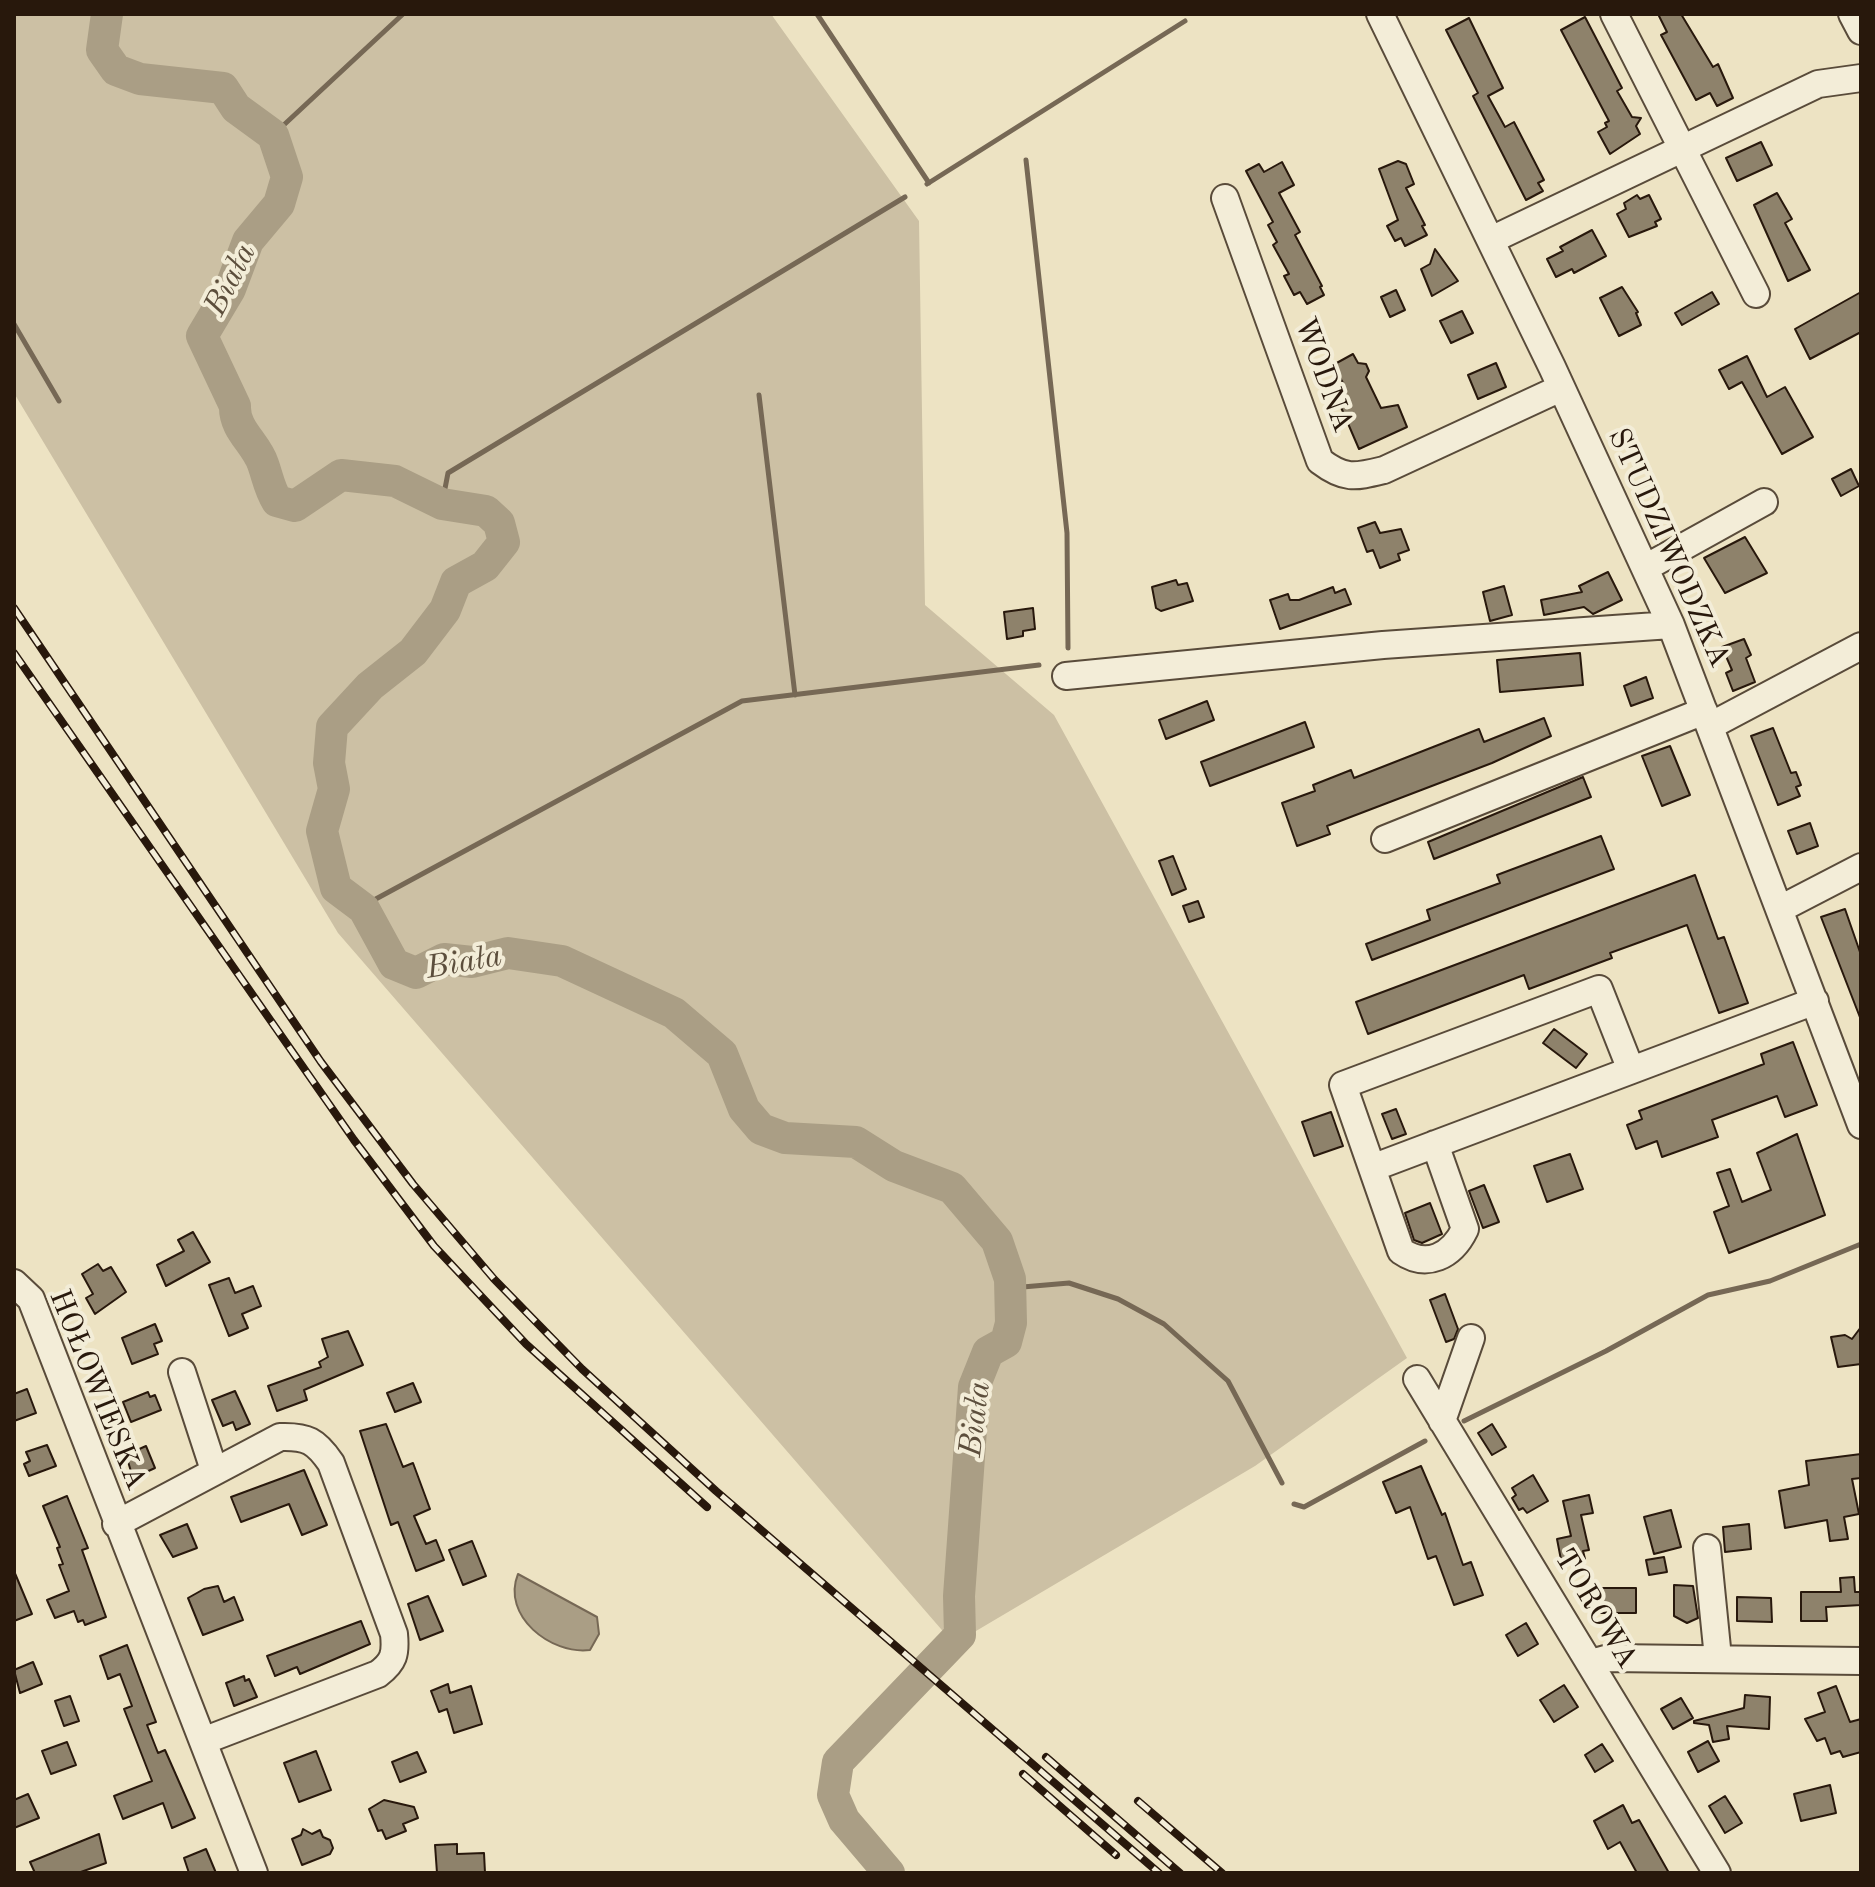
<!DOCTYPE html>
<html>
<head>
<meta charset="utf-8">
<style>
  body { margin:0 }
  #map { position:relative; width:1875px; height:1887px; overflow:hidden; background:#ede3c3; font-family:"Old Standard TT",serif }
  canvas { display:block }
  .frame { position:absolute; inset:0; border:16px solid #28180c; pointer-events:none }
</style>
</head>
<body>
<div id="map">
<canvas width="1875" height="1887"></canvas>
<div class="frame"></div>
</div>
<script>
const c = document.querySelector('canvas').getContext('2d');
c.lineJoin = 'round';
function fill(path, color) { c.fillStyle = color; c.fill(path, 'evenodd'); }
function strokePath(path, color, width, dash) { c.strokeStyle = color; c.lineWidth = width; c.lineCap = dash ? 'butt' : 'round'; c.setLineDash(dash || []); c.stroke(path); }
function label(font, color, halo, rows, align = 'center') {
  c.font = font + ' "Old Standard TT",serif'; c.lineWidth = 8; c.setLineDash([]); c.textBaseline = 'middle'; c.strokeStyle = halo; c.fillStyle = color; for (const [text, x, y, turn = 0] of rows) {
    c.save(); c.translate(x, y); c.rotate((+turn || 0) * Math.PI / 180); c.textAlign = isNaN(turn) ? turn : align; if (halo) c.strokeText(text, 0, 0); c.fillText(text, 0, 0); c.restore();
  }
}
const green = new Path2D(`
  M14,14h757l148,207 6,384 129,110 353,643 -152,108 -301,178 -616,-711 -324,-540z`);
const water = new Path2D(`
  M518,1574l79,43 2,17 -9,16c-39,5 -89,-34 -72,-76z`);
const stream = new Path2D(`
  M817,14l112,169
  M273,135l130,-121
  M1026,160l41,373 1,115
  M927,184l258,-163
  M14,324l45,77
  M759,395l36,300
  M442,504l6,-31 457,-276
  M361,907l381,-206 297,-36
  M1011,1288l58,-5 49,16 46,25 64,57 54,102
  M1464,1421l142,-70 102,-56 62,-14 91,-37
  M1294,1504l10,3 121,-66`);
const river = new Path2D(`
  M107,14l-5,36 14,20 24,9 83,9 13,20 37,27 14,42 -8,27 -31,37 -18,48 -28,47 33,70c-1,24 21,37 28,58 5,14 6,24 14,37l18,5 46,-31 54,6 47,23 44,7 13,12 5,19 -19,24 -29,16 -11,28 -32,42 -43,34 -38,41 -3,36 5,26 -12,42 14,57 28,21 30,55 22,9 28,-14 28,3 36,-9 54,8 112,52 48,41 22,55 17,20 24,9 71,4 38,24 58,22 45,53 13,38 1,44 -5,19 -18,10 -14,35 -15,209 1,39 -122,127 -5,33 11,25 45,53`);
const building = new Path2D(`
  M1658,14h23l32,53 5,-3 15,34 -16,8 -7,-13 -14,7 -35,-65 6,-3z
  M1585,17l37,71 -5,3 15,26 9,1 -5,8 4,8 -30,20 -12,-22 9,-5 -2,-4 4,-2 -48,-91z
  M1469,18l34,70 -15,8 17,31 9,-5 30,58 -6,3 5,8 -17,9 -53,-104 5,-3 -32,-63z
  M1761,142l11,23 -35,16 -11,-23z
  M1398,161l8,3 8,20 -8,4 19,37 -3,1 5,9 -22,11 -4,-8 -6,3 -8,-15 11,-6 -19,-51z
  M1282,162l12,23 -15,8 21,39 -5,3 27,51 -2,1 4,8 -17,9 -7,-12 -6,3 -10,-19 5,-2 -16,-29 4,-3 -9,-17 5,-3 -27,-51 13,-7 5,8z
  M1777,193l15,26 -7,4 25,47 -22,11 -34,-76z
  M1637,195l3,4 9,-4 12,24 -6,3 2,4 -28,11 -12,-23 9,-5 -2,-6z
  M1592,230l14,26 -32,17 -2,-4 -16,8 -9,-18 16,-8 -3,-4z
  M1435,249l23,32 -26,15 -11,-27 9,-5z
  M1622,287l16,25 -2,1 5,12 -22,11 -19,-38z
  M1396,290l9,20 -15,7 -9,-20z
  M1712,292l7,12 -37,21 -7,-12z
  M1861,292v40l-51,27 -15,-30z
  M1462,311l11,22 -22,10 -11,-22z
  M1353,354l5,9 8,1 3,7 -3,6 15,31 17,-3 9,22 -48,22 -19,-44 -5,2 -9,-15 17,-9 -10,-18z
  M1747,356l20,41 18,-10 28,50 -31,17 -40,-72 -13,7 -10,-19z
  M1496,363l10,24 -28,12 -10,-24z
  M1851,469l8,17 -18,10 -9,-17z
  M1375,522l5,11 21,-4 8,21 -11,4 2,6 -20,8 -7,-18 -6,2 -9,-24z
  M1745,537l22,36 -42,20 -21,-35z
  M1608,572l14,28 -29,14 -9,-7 -40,8 -3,-15 41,-8 -3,-6z
  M1176,580l2,5 9,-2 6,18 -32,10 -5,-3 -4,-21z
  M1504,586l8,29 -22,6 -7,-29z
  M1333,587l2,6 10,-4 6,15 -71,25 -10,-29 18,-6 2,6h9z
  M1033,608l2,21 -12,2v5l-16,3 -3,-27z
  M1744,639l7,16 -5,3 9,24 -22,9 -7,-18 6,-3 -10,-23z
  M1580,653l3,32 -83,7 -3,-32z
  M1646,677l7,21 -22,8 -7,-20z
  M1207,701l7,19 -48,19 -7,-19z
  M1544,718l7,18 -59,27 -165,63 3,8 -33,12 -15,-43 33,-12 -2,-6 38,-15 3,8 125,-49 5,13z
  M1305,722l9,25 -104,39 -9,-24z
  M1773,728l18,45 5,-1 5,13 -5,2 4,9 -22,9 -27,-69z
  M1670,746l20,49 -28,11 -20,-50z
  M1583,777l8,20 -157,62 -6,-17z
  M1810,823l8,23 -21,8 -9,-23z
  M1601,836l13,33 -242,91 -6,-16 64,-24 -3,-10 73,-27 -3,-8z
  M1173,856l13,33 -14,6 -13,-34z
  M1695,875l23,64 6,-2 24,66 -29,10 -32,-88 -77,28 2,5 -83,31 -5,-14 -156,59 -12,-32z
  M1198,901l6,16 -15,5 -6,-16z
  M1845,909l16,46v65l-40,-103z
  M1554,1029l33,25 -11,14 -33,-25z
  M1793,1042l24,63 -32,12 -8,-21 -65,24 6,17 -56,20 -5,-16 -21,8 -9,-24 15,-6 -3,-8 125,-47 -3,-10z
  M1396,1109l10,25 -14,5 -10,-25z
  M1331,1112l12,34 -29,10 -12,-34z
  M1797,1134l28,81 -96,38 -15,-41 15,-6 -12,-33 13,-4 12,33 29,-12 -14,-37z
  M1570,1154l13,35 -36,13 -13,-36z
  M1484,1185l15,37 -16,6 -14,-37z
  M1430,1203l12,31 -20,9 -8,-3 -9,-27z
  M193,1232l17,30 -44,24 -9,-21 27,-14 -6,-11z
  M98,1264l5,7 8,-4 15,25 -31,22 -9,-16 7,-4 -11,-20z
  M229,1278l6,15 18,-7 8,20 -19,8 6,14 -19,8 -20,-51z
  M1445,1294l13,35 -4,10 -8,3 -16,-42z
  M155,1324l7,17 -8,3 4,10 -26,10 -10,-26z
  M1861,1327v37l-23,3 -7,-30 14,-2 7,4z
  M348,1331l15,34 -59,25 3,10 -30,11 -9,-25 53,-19 -2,-5 9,-5 -6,-18z
  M413,1383l8,19 -26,10 -8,-19z
  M27,1389l9,24 -22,8v-27z
  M235,1391l15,33 -14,6 -3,-8 -10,4 -11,-26z
  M148,1392l2,5 5,-2 6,15 -30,12 -8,-20z
  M386,1424l17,43 10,-4 17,46 -16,7 12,28 10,-4 8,20 -28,11 -18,-49 -7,3 -31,-94z
  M1492,1424l14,23 -14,8 -14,-22z
  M47,1445l9,21 -27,10 -5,-12 6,-3 -4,-9z
  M146,1446l9,22 -22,10 -7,-23z
  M1861,1454v24l-9,1 7,35 -15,3 4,22 -18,2 -3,-21 -42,8 -6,-37 30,-6 -3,-24z
  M1421,1466l21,49 3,-2 18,52 8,-3 12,33 -29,10 -18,-49 -8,3 -18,-52 -14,6 -13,-31z
  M304,1470l23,55 -25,10 -13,-31 -48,18 -10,-25z
  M1533,1475l15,26 -21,12 -4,-5 -4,2 -7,-12 4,-3 -4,-7z
  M1589,1495l4,18 -12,2 8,35 -6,1 2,8 -23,6 -5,-26 14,-3 -8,-35z
  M67,1496l21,52 -6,2 24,67 -21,8 -2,-5 -5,2 -4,-11 -19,7 -8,-18 22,-9 -10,-26 4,-1 -6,-16 3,-1 -17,-41z
  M1671,1510l10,37 -27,7 -10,-37z
  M187,1524l10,24 -24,9 -13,-22z
  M1749,1524l2,25 -26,3 -2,-25z
  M472,1541l14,35 -23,9 -14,-35z
  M1664,1557l3,15 -18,3 -3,-15z
  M14,1571l18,43 -18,7z
  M1854,1577l1,15h6v13l-35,2 1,14h-26v-29h40l-1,-14z
  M1674,1585l19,1 5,32 -11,5 -13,-7z
  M218,1586l6,16 10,-5 9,23 -40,15 -15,-37 16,-9z
  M1599,1588h37v25h-37z
  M428,1596l15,35 -23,9 -12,-36z
  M1737,1597l34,1 1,24 -35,-1z
  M361,1621l9,23 -70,30 -3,-7 -22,9 -8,-20z
  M1526,1623l12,21 -20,12 -12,-21z
  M127,1645l29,77 -9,3 11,28 7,-3 30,68 -23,10 -9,-25 -40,16 -9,-23 38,-15 -28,-72 8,-3 -12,-32 -12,5 -8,-23z
  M33,1662l9,22 -22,9 -6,-23z
  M244,1676l1,5 4,-2 8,18 -23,9 -8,-23z
  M448,1684l2,9 21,-7 11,38 -28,9 -7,-24 -8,3 -8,-21z
  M1564,1685l14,22 -24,15 -14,-22z
  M1836,1686l14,36 11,-3v33l-18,5 -3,-6 -9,3 -6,-16 -8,3 -12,-22 20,-7 -7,-19z
  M1745,1695l25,2 -1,32 -42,-3 2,13 -16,3 -4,-17 -15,-2v-2l50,-13z
  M70,1696l9,25 -15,5 -9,-25z
  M1681,1698l12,20 -20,11 -12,-20z
  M1708,1741l11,20 -21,11 -10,-20z
  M67,1742l9,23 -25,9 -9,-23z
  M1602,1744l11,17 -18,11 -10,-17z
  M316,1751l15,39 -32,12 -15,-39z
  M417,1752l9,20 -26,10 -8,-20z
  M1830,1785l6,28 -35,8 -7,-27z
  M28,1794l11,24 -25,10v-28z
  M1725,1796l17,27 -17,10 -16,-27z
  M384,1800l30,7 4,11 -15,6 3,7 -20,8 -4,-9 -4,1 -9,-22z
  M1623,1805l9,18 7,-3 30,53h-32l-17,-31 -12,7 -14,-28z
  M303,1829l9,5 8,-4 3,7 7,3 3,8 -3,6 -28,11 -10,-26 9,-4z
  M99,1834l7,29 -28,10h-43l-5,-11z
  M457,1844v10l27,-1 1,20h-48l-2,-28z
  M206,1849l10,24h-27l-5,-15z`);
const minor = new Path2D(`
  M1380,14l172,353 119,258 190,500
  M1614,14l142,280
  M1852,14l9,17
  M1225,198l95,263c25,19 35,16 64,9l177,-82
  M1491,240l327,-156 43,-6
  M1645,568l119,-66
  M1066,676l317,-31 288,-20
  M1710,726l151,-80
  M1385,839l319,-128
  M1780,909l81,-42
  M1435,1144l30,85c-13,27 -38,40 -64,22l-58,-166 256,-96 32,81
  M1372,1168l443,-167
  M14,1283l17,16 223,574
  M182,1372l32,98
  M1417,1379l300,494
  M1442,1421l29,-83
  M116,1524l164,-87c27,-1 36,4 51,26l63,171c2,20 0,28 -16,40l-175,67
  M1707,1548l11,110
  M1591,1663l18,-5 252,3`);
const rail = new Path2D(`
  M14,608l307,454 92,122 81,95 88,90 134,122 443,382
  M14,653l340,487 80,106 92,98 181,163
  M1046,1757l134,116
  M1023,1774l93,81
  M1138,1801l84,72`);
const streetNames = [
  ["WODNA",1323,375,70],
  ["STUDZIWODZKA",1668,548,66],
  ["HOŁOWIESKA",97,1390,68],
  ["TOROWA",1595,1609,59]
];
const waterNames = [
  ["Biała",231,280,-63],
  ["Biała",464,963,-10],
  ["Biała",976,1419,-83]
];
fill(green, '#ccc0a4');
fill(water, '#aa9e85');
strokePath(water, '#766855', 2);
strokePath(stream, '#766855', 5);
strokePath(river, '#aa9e85', 32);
fill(building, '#8e826b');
strokePath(building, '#28180c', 2);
strokePath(minor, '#594b3a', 30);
strokePath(minor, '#f3edd8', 26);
strokePath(rail, '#28180c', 8);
strokePath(rail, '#f3edd8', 5, [15]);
label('30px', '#28180c', '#f3edd8', streetNames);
label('italic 32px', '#5c4e3c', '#f3edd8', waterNames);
</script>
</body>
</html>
